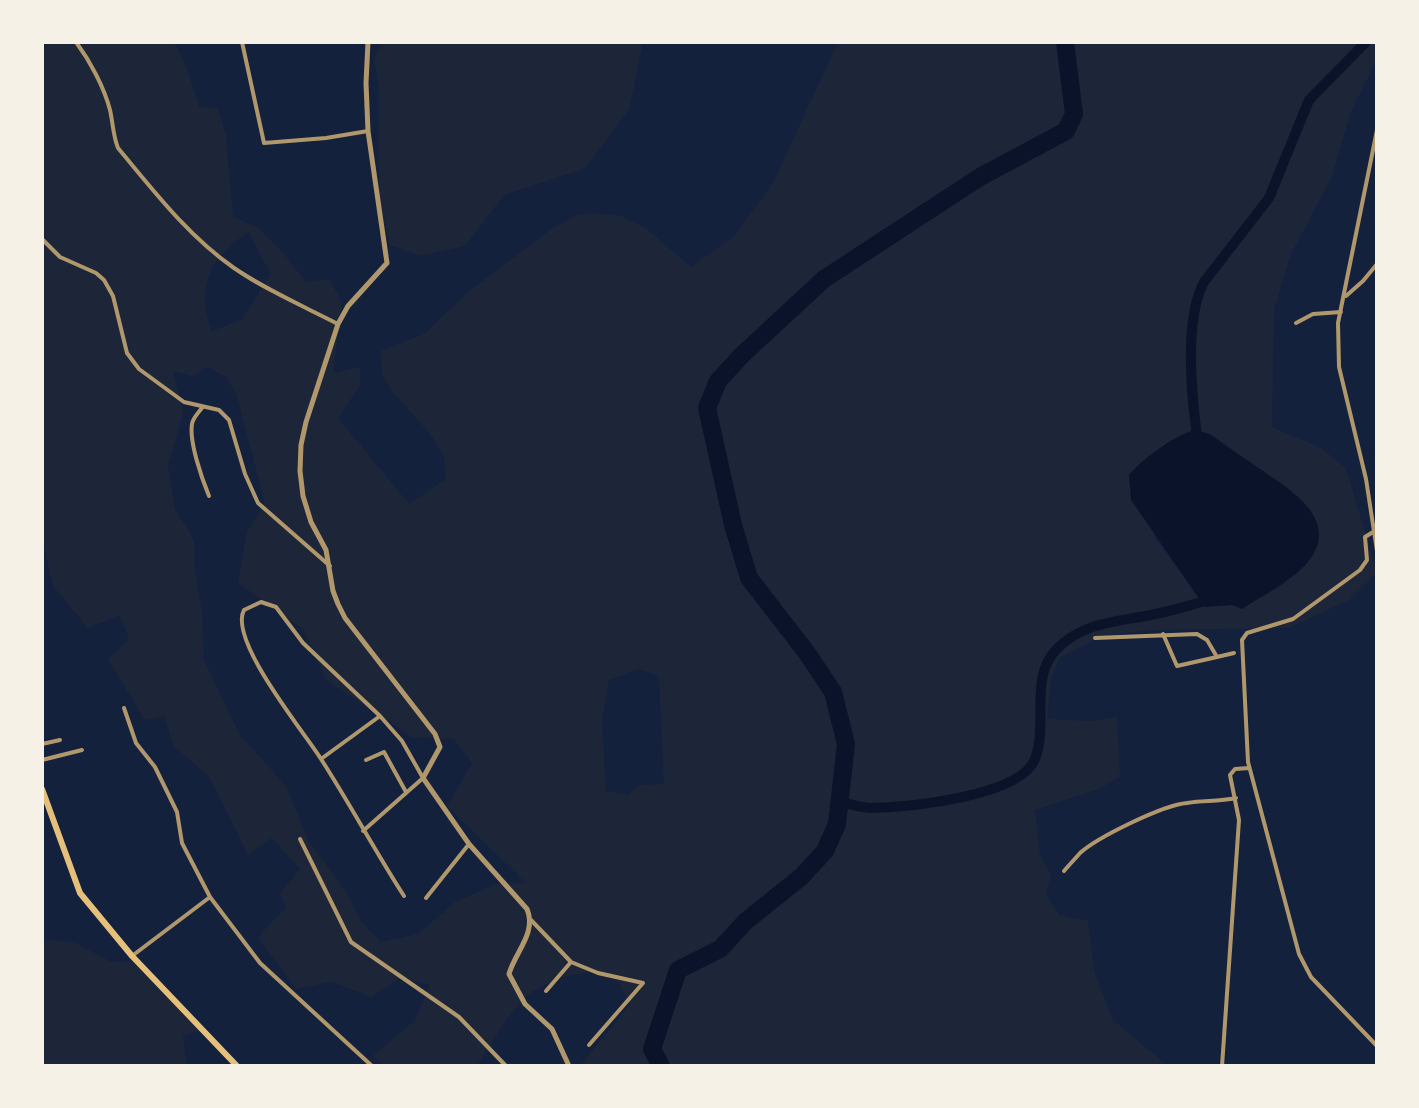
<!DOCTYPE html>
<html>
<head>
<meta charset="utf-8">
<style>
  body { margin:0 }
  #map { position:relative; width:1419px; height:1108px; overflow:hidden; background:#14213d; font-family:"Alegreya Sans",sans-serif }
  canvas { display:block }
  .frame { position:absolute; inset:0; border:44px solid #f6f1e7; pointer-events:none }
</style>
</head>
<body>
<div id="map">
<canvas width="1419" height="1108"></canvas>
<div class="frame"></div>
</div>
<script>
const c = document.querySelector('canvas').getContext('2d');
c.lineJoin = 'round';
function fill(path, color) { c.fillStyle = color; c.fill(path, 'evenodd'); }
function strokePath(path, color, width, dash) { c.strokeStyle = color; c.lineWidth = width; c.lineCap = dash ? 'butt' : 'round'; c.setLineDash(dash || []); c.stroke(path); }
const green = new Path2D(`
  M42,42h132l11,21 14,44 19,1 8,28 7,81 23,9 29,29 21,27 23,-3 13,23 -9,71 27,-6v18l-22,33 71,86 37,-25 -2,-23 -13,-21 -39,-44 -10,-17 -1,-23 43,-17 44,-42 82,-62 25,-14 18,-3 28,3 25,12 45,39 43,-31 38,-51 66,-143h539v17l-26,52 -19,65 -42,80 -16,53 -2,118 49,21 25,20 31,105 -28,27 -60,28 -140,2 -49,7 -41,21 -8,21 -4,40 43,2 27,-4 3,60 -21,12 -64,21 5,45 11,19 -5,20 13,21 29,6 6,50 19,49 55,46h-588l50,-62 -13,-24 -25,-9 -34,7 -31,17 -21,25 -29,46h-92l-12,-10 42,-36 15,-35 -30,-7 -29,19 -40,-15 -35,7 -38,-52 28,-30 -6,-13 20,-25 -28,-31 -24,17 -38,-77 -36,-32 -10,-30 -19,4 -37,-61 21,-20 -9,-24 -32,13 -35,-42 -11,-48zM249,232l22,43 -30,45 -29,11c-18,-44 -1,-75 37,-99zM208,367l18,10 11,19 28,108 -18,27 -9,52 65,46 23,51 86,57 42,2 18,24 -25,43 79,77 -30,1 -41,18 -37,32 -37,8 -19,-19 -17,-33 -37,-50 -22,-54 -46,-51 -36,-75 -2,-48 -7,-42 -1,-30 -19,-31 -7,-43 15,-53 -10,-42 20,5zM1309,507l10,24 -87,74 -27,2 -52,-72zM638,669l21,7 5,108 -26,1 -9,10 -23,-4 -4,-72 7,-39z
  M382,42h259l2,1 -14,66 -45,60 -80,26 -39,51 -45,10 -30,-11 -11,-48v-107l-5,-31z
  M44,939l31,4 37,19 23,-1 66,70 -18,5 4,30h-145v-124z`);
const water = new Path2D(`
  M1196,430l14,4c16,12 33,23 50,35 28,19 79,49 51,89 -16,22 -46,36 -69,51l-10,-4 -27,2 -74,-107 -2,-25c12,-15 48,-42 67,-45z`);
const canal = new Path2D(`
  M1198,444c-6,-44 -15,-123 6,-162l65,-84 40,-98 57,-58
  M841,802c10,2 20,6 30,6 37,-1 149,-11 164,-49 13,-34 -5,-78 19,-107 27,-31 65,-30 101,-38 16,-3 32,-8 47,-12`);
const river = new Path2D(`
  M661,1066l-9,-17 26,-79 42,-21 26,-28 55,-44 24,-26 12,-27 9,-80 -13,-52 -26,-39 -58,-75 -16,-53 -26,-117 11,-27 24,-26 82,-76 156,-102 86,-46 8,-17 -9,-72`);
const minor = new Path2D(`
  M76,42c14,19 28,45 34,68 3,13 3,26 8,38 35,42 70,88 116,120 32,22 69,38 104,56
  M242,42l22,101 62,-5 42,-7
  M1377,130l-39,193 1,44 27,112 11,72
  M42,239l18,18 36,16 8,7 9,16 14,57 12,16 45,33 35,8 10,10 16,54 13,29 72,63
  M1346,296l17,-15 14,-17
  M1296,323l17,-9 28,-2
  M202,408c-4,5 -9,10 -10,16 -3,18 10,55 17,72
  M1373,532l-8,5 2,23 -7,10 -67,49 -46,14 -5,7 6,122 51,192 12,23 66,69
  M1163,634l14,32 40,-9
  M1095,638l102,-4 10,6 10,17 17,-4
  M124,708l12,35 19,24 22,45 5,31 28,54 50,66 112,103
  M380,716l-77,-73 -27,-36 -15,-5 -17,8c-16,30 60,122 77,149 29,45 54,92 83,137
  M42,744l18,-4
  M321,759l59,-43 22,25 21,37 -60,53
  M42,760l40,-10
  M366,760l18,-8 22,40
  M300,839l51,103 108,75 47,49
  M1064,871c5,-6 11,-12 16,-18 18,-16 83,-48 107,-50 17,-3 30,-1 49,-5
  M426,898l43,-54
  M531,920l40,42 27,11 45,10 -54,62
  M132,956l78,-59
  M546,991l25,-29
  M1222,1066l17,-246 -9,-45 5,-6 14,-1`);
const tertiary = new Path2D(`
  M368,42l-2,41 2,48 19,132 -39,43 -10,18 -32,98 -5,23 -1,26 3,25 8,26 15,28 7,41 5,13 7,14 90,116 5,13 -17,31 46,66 58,65c10,24 -12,43 -18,65l16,30 27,25 17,37`);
const secondary = new Path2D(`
  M42,789l38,104 52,63 105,110`);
fill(green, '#1d2539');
fill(water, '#0b132b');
strokePath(canal, '#0b132b', 10);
strokePath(river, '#0b132b', 18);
strokePath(minor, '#b1986c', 4);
strokePath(tertiary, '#b1986c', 5);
strokePath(secondary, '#e5c07b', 6);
</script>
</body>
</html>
